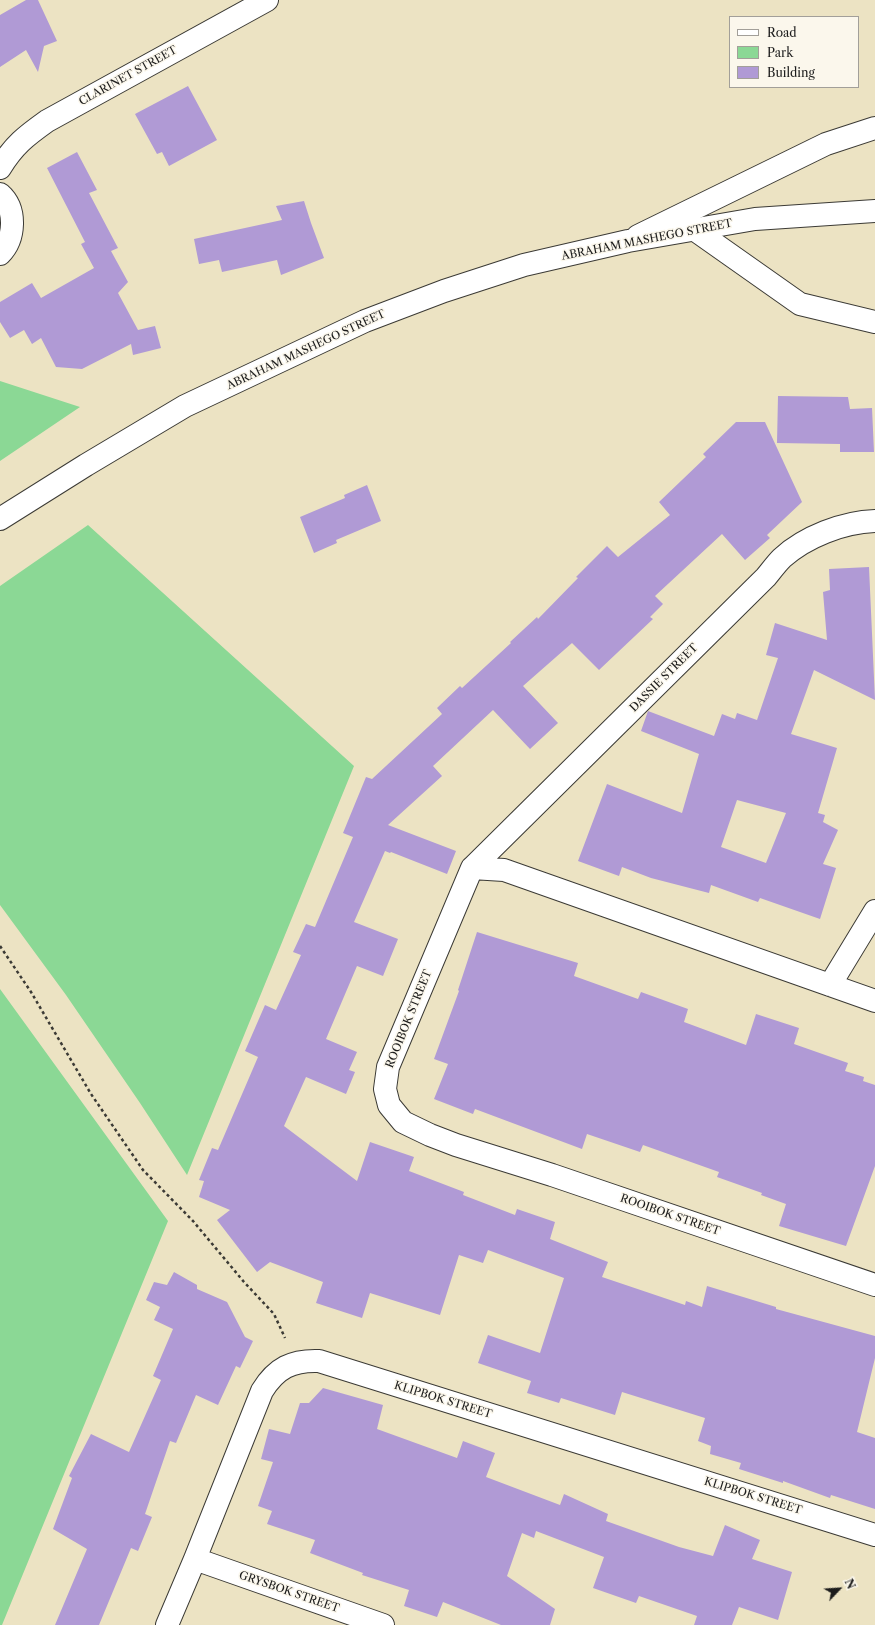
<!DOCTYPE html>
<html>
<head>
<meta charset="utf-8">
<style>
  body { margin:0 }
  #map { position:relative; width:875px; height:1625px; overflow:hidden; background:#ece3c3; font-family:"Libre Caslon Text",serif }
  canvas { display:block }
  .legend { position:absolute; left:729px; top:16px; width:130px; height:72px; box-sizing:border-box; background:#fbf7ec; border:1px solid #a29f99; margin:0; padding:5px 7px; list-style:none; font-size:12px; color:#1c1c1c }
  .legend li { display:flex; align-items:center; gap:8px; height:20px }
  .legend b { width:20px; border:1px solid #a29f99 }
  .north { position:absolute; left:819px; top:1569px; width:40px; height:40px; -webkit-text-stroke:3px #fbf7ec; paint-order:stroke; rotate:65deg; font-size:11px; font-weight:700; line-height:16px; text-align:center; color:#1c1c1c }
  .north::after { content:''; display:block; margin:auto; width:14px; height:18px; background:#1c1c1c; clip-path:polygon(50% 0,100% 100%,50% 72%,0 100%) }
</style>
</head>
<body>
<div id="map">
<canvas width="875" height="1625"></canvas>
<ul class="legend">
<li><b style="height:5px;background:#fff"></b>Road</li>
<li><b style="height:11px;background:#8bd895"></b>Park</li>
<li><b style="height:11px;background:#b09ad5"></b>Building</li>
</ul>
<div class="north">N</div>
</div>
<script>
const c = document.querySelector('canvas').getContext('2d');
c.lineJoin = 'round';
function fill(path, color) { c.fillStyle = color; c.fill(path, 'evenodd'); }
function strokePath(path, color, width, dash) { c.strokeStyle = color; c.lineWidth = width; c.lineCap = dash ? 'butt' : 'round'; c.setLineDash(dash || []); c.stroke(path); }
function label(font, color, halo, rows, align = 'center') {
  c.font = font + ' "Libre Caslon Text",serif'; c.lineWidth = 3; c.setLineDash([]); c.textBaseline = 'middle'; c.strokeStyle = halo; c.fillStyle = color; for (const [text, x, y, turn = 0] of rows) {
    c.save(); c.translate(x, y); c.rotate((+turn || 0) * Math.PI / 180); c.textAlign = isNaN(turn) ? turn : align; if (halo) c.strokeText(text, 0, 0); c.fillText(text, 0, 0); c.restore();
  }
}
const green = new Path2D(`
  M0,381l80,26 -80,54z
  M88,525l266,241 -167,409 -47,-72 -74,-108 -66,-90v-319z
  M0,989l168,232 -166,404h-2z`);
const building = new Path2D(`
  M26,0h12l19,41 -13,5 -6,26 -12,-22 -26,17v-52z
  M188,86l29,54 -48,26 -7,-14 -5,2 -22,-40z
  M77,152l20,38 -8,3 29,55 -7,3 17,31 -10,11 20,37 17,-4 6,22 -28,7 -2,-11 -49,25 -26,-2 -15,-29 -9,6 -8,-14 -14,8 -10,-16v-20l32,-19 9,15 53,-30 -13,-24 4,-2 -38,-74z
  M304,201l7,22 13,35 -43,17 -4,-15 -55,12 -3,-12 -20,4 -5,-25 88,-19 -6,-14z
  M778,396l70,1 2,12 22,-1 2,44h-34v-8l-63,-1z
  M736,422h29l37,80 -35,33 3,3 -25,22 -23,-26 -67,62 8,8 -13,13 3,2 -54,51 -27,-27 -49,43 35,37 -28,26 -37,-39 -60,56 9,10 -54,49 68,26 -9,23 -56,-22 -1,1 -5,-2 -31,71 44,17 -15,37 -26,-10 -31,73 31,13 -8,18 6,2 -9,22 -40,-17 -22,49 73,55 13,-39 44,15 -5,14 55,21 -1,3 52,20 2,-6 38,13 -5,17 58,23 -6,15 83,28 1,-4 16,6 5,-21 69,21v2l99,27v22l-18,74 18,6v71l-44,-14 -1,3 -47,-17v2l-44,-14 2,-6 -31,-9 1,-8 -13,-5 7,-23 -83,-26 -7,23 -54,-17 -2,5 -32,-10 4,-12 -53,-18 10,-28 52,18 24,-75 -76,-28 -5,13 -24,-8 -19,60 -70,-22 -8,25 -46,-15 7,-21 -53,-20 -13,10 -40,-52 13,-10 -31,-13 5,-16 -5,-1 13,-32 6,2 40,-93 -13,-6 20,-46 11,5 25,-55 -8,-3 13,-28 9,3 38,-90 -10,-4 23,-56 6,2 70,-65 -5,-6 23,-22 2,2 49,-45 -1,-1 27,-25 1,2 40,-41 -2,-1 31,-31 11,11 52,-42 -11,-13 47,-45 -3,-3z
  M367,485l14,36 -45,19 1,3 -23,10 -14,-36 45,-19 -1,-3z
  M869,567l6,133 -61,-30 -23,64 46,14 -19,65 7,2 -2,7 15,8 -15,34 13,4 -16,51 -60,-21 -2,4 -47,-17 -2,8 -58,-15 -29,-11 -3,9 -41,-15 29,-77 75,29 17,-59 -58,-23 7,-20 66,25 8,-22 13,5 2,-6 20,7 21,-62 -12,-3 9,-32 52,17 -4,-48 7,-2 -1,-21zM737,800l49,13 -20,50 -45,-16z
  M477,932l101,31 -4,13 64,23 3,-7 47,17 -4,13 62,23 10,-31 43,14 -5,16 54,19 -3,8 19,6 -1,4 12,4v81l-29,80 -67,-20 7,-22 -25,-9 1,-2 -45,-16 2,-5 -76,-27 -3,7 -53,-18 -5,15 -107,-40 -2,5 -39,-15 14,-35 -14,-5 25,-68 -1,-1z
  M174,1272l23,13v4l30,13 18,35 8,4 -13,27 -4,-2 -18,39 -22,-10 -20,48 -6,-2 -25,73 7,3 -14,34 -7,-3 -32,77h-44l32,-76 -34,-20 19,-51 -3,-2 22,-42 38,18 32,-72 -8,-4 20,-47 -19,-9 6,-13 -14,-7 8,-18 13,3z
  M323,1388l60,17 -6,24 80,29 6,-17 32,12 -9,24 74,28 4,-11 44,20 -2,7 73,26 34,9 12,-31 35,15 -8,19 40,13 -14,48 -39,-13 -7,18h-38l3,-9 -58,-20 -3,7 -43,-15 11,-31 -68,-26 -2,7 -12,-5 -15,43 48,33 -5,16h-49l-58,-23 -6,15 -33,-11 5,-16 -47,-15 1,-2 -53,-20 5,-13 -48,-16 5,-13 -14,-5 15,-44 -12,-3 8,-30 21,5 10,-31h9z`);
const path = new Path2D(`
  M0,946l31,46 60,102 52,76 50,51 51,61 30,32 11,24`);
const minor = new Path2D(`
  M0,168c14,-23 26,-32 47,-47l220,-121
  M0,194c17,15 15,45 0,60
  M695,230l105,74 75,18
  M638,236l188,-92 49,-16
  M472,868l294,-291c5,-6 10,-13 16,-19 23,-21 61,-36 93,-37
  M830,985l45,-74
  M875,1001l-371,-131 -32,-2 -84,199 -3,22 4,16 14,17 27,13 26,10 96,30 323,110
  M195,1559l188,66
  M167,1625l28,-66 67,-168c14,-23 30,-31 57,-30l556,174`);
const major = new Path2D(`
  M0,519l86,-54 99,-59 180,-85 79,-30 80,-26 104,-24 127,-22 120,-8`);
const streetNames = [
  ["CLARINET STREET",128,76,-29],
  ["ABRAHAM MASHEGO STREET",647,240,-11],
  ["ABRAHAM MASHEGO STREET",306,350,-25],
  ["DASSIE STREET",664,678,-45],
  ["ROOIBOK STREET",409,1019,-68],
  ["ROOIBOK STREET",670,1215,19],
  ["KLIPBOK STREET",443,1400,17],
  ["KLIPBOK STREET",753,1496,17],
  ["GRYSBOK STREET",289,1592,19]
];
fill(green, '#8bd895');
fill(building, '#b09ad5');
strokePath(minor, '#3b3a35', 24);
strokePath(major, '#3b3a35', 24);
strokePath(path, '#3b3a35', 2.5, [3, 3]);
strokePath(minor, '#fff', 22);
strokePath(major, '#fff', 22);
label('11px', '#1c1c1c', '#fbf7ec', streetNames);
</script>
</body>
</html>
